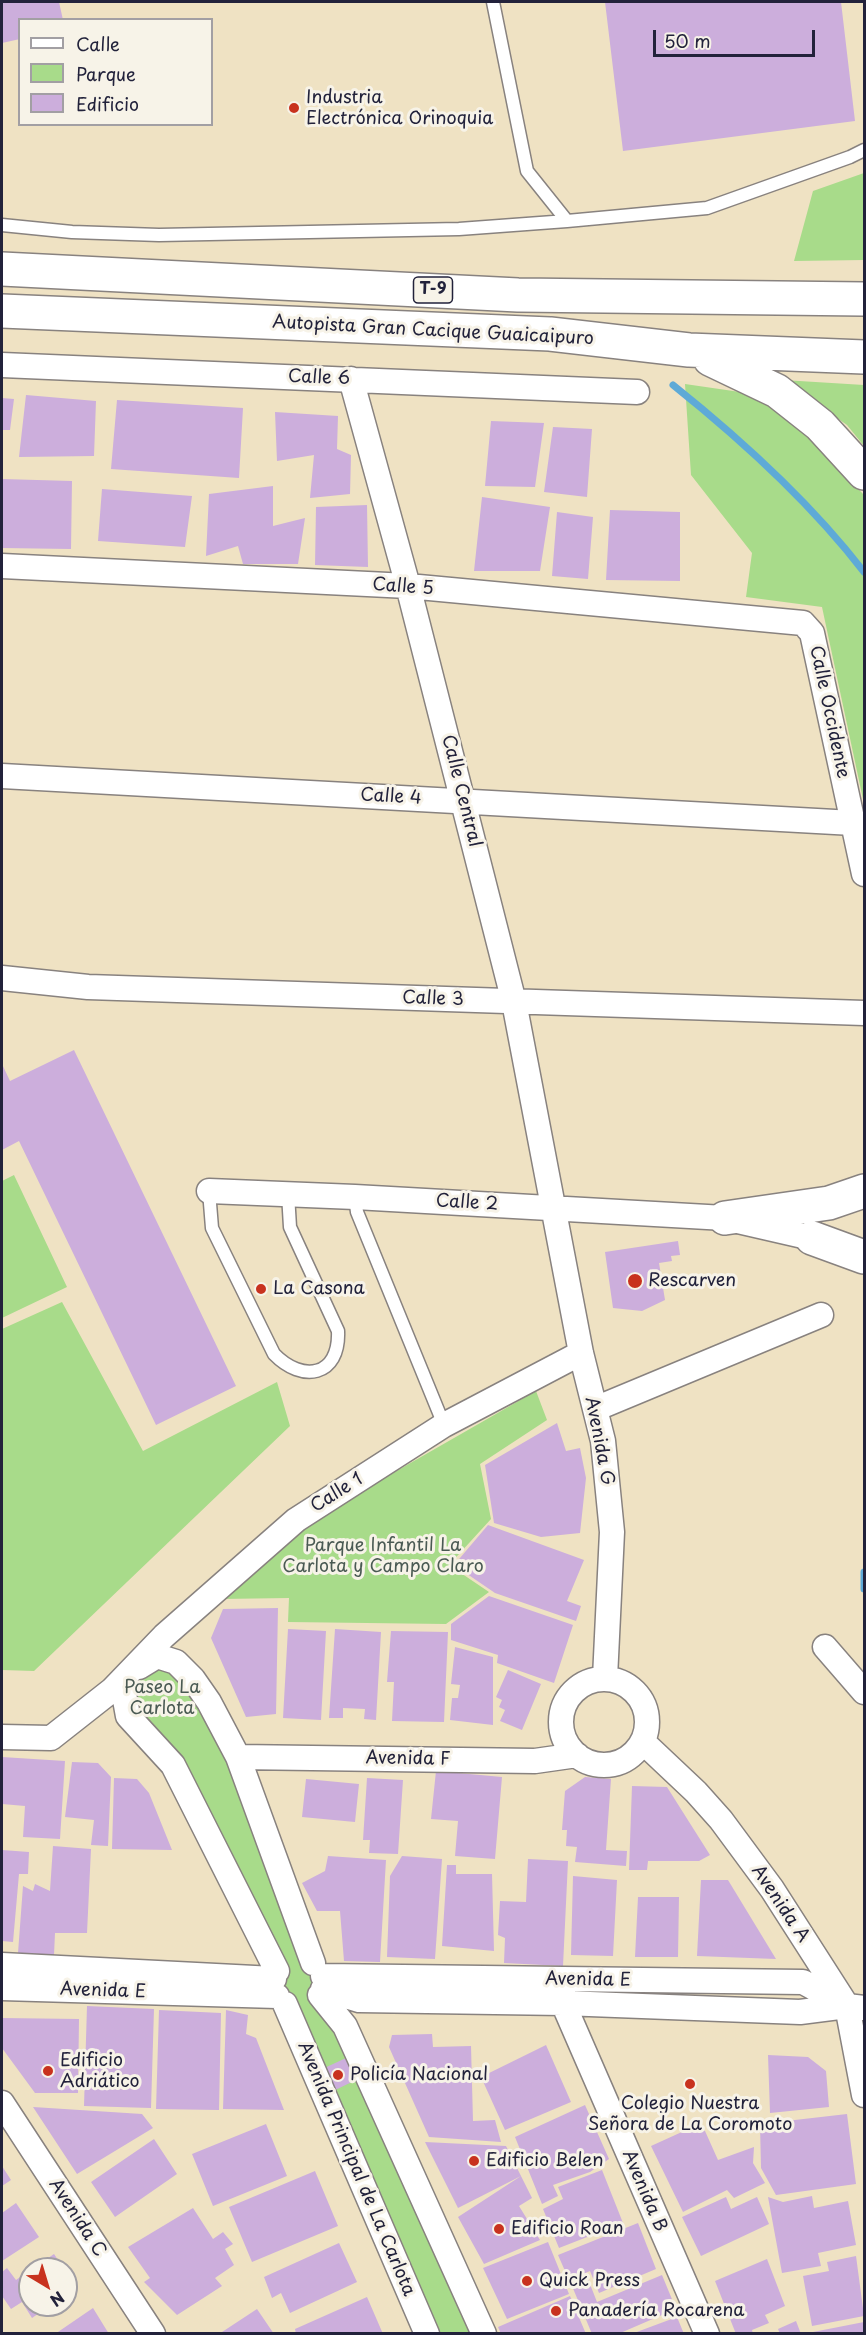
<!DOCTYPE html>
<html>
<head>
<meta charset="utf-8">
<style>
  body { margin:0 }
  #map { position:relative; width:866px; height:2335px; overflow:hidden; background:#efe2c3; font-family:"Playpen Sans",sans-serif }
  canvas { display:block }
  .frame { position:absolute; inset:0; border:3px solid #22223b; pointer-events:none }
  .legend { position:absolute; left:18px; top:18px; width:195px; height:108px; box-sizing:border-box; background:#f7f3e8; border:2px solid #a29fa3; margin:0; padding:8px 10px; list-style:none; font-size:18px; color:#22223b }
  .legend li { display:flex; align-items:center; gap:12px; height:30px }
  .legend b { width:30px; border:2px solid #a29fa3 }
  .north { position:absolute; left:18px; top:2257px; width:60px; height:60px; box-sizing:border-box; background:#f7f3e8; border:2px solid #a29fa3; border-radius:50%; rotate:142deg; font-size:16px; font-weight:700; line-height:24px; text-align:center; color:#22223b }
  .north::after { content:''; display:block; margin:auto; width:21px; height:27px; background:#c8321e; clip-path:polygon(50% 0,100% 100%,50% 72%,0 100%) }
  .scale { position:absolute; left:653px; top:30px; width:162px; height:27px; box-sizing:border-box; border:3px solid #22223b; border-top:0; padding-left:8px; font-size:18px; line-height:21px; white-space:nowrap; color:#22223b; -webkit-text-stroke:4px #f7f3e8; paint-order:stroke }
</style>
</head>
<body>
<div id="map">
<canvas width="866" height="2335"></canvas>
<div class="frame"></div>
<ul class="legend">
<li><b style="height:8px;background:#fff"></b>Calle</li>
<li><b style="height:16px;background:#a8db8a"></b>Parque</li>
<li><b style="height:16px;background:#ccaedc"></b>Edificio</li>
</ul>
<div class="north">N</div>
<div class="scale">50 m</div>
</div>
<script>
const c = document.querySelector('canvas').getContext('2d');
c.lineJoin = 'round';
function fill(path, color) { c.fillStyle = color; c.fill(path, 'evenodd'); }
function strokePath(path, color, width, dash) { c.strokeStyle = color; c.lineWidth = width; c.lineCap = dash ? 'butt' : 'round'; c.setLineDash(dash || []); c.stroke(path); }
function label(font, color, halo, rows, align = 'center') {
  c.font = font + ' "Playpen Sans",sans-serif'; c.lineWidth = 6; c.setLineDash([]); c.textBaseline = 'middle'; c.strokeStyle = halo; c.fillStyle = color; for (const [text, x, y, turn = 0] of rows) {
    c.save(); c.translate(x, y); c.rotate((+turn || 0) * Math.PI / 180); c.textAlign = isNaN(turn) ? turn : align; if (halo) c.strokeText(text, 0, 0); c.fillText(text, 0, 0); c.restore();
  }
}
const green = new Path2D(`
  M864,173v87l-70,1 19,-70z
  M783,380l81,5v61l-17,-21z
  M685,384l55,8 46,22 78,81v309l-42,-197 -76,-10 6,-44 -61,-78z
  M14,1175l53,112 -65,31v-137z
  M62,1302l81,149 134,-69 13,44 -256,245 -32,-1v-341z
  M536,1391l11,29 -67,44 11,55 -42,46 40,27 -43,32 -158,-2 1,-24 -69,1 91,-79z
  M157,1656l36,23 120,284 171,370h-57l-142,-329 -161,-310z`);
const stream = new Path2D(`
  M673,385c70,56 137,117 191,187
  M864,1572v17`);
const building = new Path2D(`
  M2,2h57l4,18h-43v19l-18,4z
  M605,2h236l14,119 -232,30z
  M26,395l70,6 -2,55 -75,1z
  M2,398l12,1 -4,31h-8z
  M117,400l126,8 -4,70 -128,-9z
  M275,412l63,4 -1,33 14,6 -1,39 -40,4 4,-43 -37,6z
  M491,421l53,2 -9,64 -50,-1z
  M553,427l39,2 -5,68 -43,-5z
  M2,479l70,2 -1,68 -69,-1z
  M273,486v40l32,-8 -7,46h-55l-5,-18 -32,10 3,-62z
  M102,489l90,7 -7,51 -87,-6z
  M482,497l68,10 -10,64h-66z
  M367,505l1,62 -53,-2 1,-58z
  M610,510l70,2v69l-74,-1z
  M557,512l36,5 -5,62 -36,-3z
  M74,1050l162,336 -80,39 -137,-284 -17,9v-86l8,17z
  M678,1241l2,14 -9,1 1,5 -13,2 6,37 -23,11 -29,-3 -8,-56z
  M557,1423l9,28 14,-3 6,30 -6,55 -39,4 -47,-14 -9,-58z
  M488,1525l96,35 -17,41 14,5 -5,15 -81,-28 -41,-28z
  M489,1596l84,29 -19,58 -57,-20 1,-8 -47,-15v-16z
  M278,1608l-2,106 -30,3 -35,-79 12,-29z
  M288,1629l38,2 -5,89 -38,-2z
  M335,1629l46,3 -5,88 -12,-1 1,-10 -22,-1v10h-14z
  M391,1631l57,1 -4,90 -52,-1 2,-39h-7z
  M455,1647l38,10v68l-43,-5 2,-22h6l2,-13 -9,-1z
  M508,1670l33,14 -19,46 -22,-9 5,-11 -6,-3 3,-7 -6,-3z
  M2,1757l63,4 -5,78 -37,-2 2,-31 -23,-2z
  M72,1762l26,1 13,14 -3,69 -17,-1 3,-25 -29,-3z
  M436,1771l66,6 -7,82 -40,-3 3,-35 -27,-2z
  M585,1777l26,2 -5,71 21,1 -1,15 -51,-4 2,-15 -11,-1 1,-16h-5l3,-39z
  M114,1778l23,1 12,14 23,57 -60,-1z
  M367,1778l36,2 -5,74 -29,-1 1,-13h-7z
  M306,1779l53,5 -4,38 -53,-5z
  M632,1786l35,1 43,68 -11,6h-51l-1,9h-18z
  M53,1846l38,3 -4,84h-32l-1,22 -36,-2 5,-67 10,5 2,-7 15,7z
  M2,1850l27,2 -1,22h-9l-6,68 -11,-1z
  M328,1856l58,4 -6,102 -36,-1 -4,-50h-23l-15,-28 23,-12z
  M402,1856l40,3 -7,100 -48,-2 3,-81z
  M528,1859l40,2 -5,105 -59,-3 1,-25 -7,-3 2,-34 26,1z
  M447,1865h9v9h36l2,77 -52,-5z
  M573,1876l44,4 -4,76 -42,-1z
  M701,1880h27l48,79 -79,-3z
  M638,1897h41l-1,60h-43z
  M87,2006l67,3 -3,99 -67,-2z
  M159,2010l62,3 -2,97 -63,-1z
  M226,2010l22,5 -2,19 10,4 28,72 -61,-1z
  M2,2018l77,1 -1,74h-43l-33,-45z
  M432,2034l1,13 38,-1 2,75 22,-1 6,22 -72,-5 -40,-90 3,-12z
  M546,2045l25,57 -66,28 -24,-53z
  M768,2055l40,2 18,14 3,36 -59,6z
  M346,2058l10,22 -25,12 -11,-22z
  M585,2105l24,54 -19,13 -37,13 5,11 -16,8 -27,-67z
  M33,2107l109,7 11,14 -76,46z
  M847,2114l9,70 -80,11 -15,-27 -1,-44z
  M266,2124l21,52 -74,30 -21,-52z
  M695,2126l10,5 13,29 36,-13 -1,16 12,20 -31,15 -7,-8 -44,22 -32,-66z
  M154,2139l23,35 -62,43 -24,-35z
  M425,2142l81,4 15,30 -63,32z
  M2,2166l9,14 -9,6z
  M602,2170l21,53 -64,25 -16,-39 20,-10 -5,-12z
  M315,2171l23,55 -86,36 -23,-55z
  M521,2176l11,22 -13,8 21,34 -56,24 -26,-47z
  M812,2196l2,12 34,-7 8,44 -38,8 3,13 -39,7 -14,-76 15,5z
  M726,2197l5,12 26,-12 12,27 -68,32 -19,-39z
  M16,2203l23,34 -37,24v-48z
  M193,2208l20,31 10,-7 10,12 -8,5 9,16 -19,13 7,8 -45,29 -33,-33 6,-4 -22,-31z
  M638,2223l18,46 -57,24 -9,-22 -21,9 -11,-25z
  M548,2242l21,52 -62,25 -24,-51z
  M339,2243l18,39 -67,31 -9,-20 -9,5 -8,-21z
  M54,2254l10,15h-32z
  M856,2256l8,60 -52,10 -9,-50 26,-5 -2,-9z
  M767,2259l18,47 -20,9 4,8 -17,7 1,4h-17l-21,-53z
  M7,2268l9,12 14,-10v35h21l-19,13 -10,-16 -11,7 -9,-13v-24z
  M66,2272l11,16 -11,7z
  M662,2275l14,34 -58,25h-26l-20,-48 16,-7 9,23z
  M570,2296l16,38h-85l-3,-7z
  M367,2297l16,37h-87l-1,-5z
  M93,2308l16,26h-54z
  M257,2309l17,25h-55z
  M677,2317l7,17h-50v-1z
  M796,2321l5,13h-21l-2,-5z
  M864,2322v12h-51v-2z`);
const lane = new Path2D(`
  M493,2l34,169 40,50
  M2,225l70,7 87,3 300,-6 108,-8 140,-13 143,-51 14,-7
  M209,1191l3,37 62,126c28,29 66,23 64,-23l-48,-104 -2,-33
  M355,1197l2,15 87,213`);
const street = new Path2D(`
  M2,365l635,27
  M351,379l57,207 106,416 67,351 22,88 9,91 -7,146
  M2,566l406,20 395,37 9,10 52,241
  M2,776l851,47
  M2,978l86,9 776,26
  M209,1191l146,6 370,21 87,20
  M595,1409l226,-94
  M825,1647l39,45
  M139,1667l18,-11 19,6 17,17 16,23 29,55 75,206
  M125,1677l-1,17 4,22 45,49 104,206
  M561 1722a43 43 0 1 1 86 0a43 43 0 1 1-86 0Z
  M2,1737l49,1 61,-48 52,-54 132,-116 148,-95 137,-72
  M643,1742l53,50 25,28 51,69 75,117 17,89
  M238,1757l297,4 42,-6
  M2,1965l272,14
  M323,1976l480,6 44,24
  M2,1988l275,8
  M563,1988v15l144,331
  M323,1989l36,11 204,3 237,9 47,-6 17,2
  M320,1995l25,31 139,308
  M285,2004l142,330
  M2,2103l151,231`);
const secondary = new Path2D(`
  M725,1218l104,-15 35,-12
  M812,1238l52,19`);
const highway = new Path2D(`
  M2,269l516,26 346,4
  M2,311l548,23 139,16 175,7
  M710,359l67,32 43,34 44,48`);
const markers = [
  [294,108,6,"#c8321e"],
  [635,1281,8,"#c8321e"],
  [261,1289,6,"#c8321e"],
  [48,2071,6,"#c8321e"],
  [338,2075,6,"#c8321e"],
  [690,2084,6,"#c8321e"],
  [474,2161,6,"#c8321e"],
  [499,2229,6,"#c8321e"],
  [527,2281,6,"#c8321e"],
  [556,2311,6,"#c8321e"]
];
const shields = [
  [433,290,39]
];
const shieldNames = [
  ["T-9",433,290]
];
const poiNames = [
  ["Industria",306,98],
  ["Electrónica Orinoquia",306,119],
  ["Rescarven",648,1281],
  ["La Casona",273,1289],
  ["Edificio",60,2061],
  ["Adriático",60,2082],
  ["Policía Nacional",350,2075],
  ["Colegio Nuestra",690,2104,"center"],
  ["Señora de La Coromoto",690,2125,"center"],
  ["Edificio Belen",486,2161],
  ["Edificio Roan",511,2229],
  ["Quick Press",539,2281],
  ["Panadería Rocarena",568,2311]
];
const streetNames = [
  ["Autopista Gran Cacique Guaicaipuro",433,331,3],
  ["Calle 6",319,378,2],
  ["Calle 5",403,587,4],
  ["Calle Occidente",829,712,78],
  ["Calle Central",461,791,76],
  ["Calle 4",391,797,3],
  ["Calle 3",433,999,2],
  ["Calle 2",467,1203,3],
  ["Avenida G",599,1441,79],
  ["Calle 1",337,1493,-32],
  ["Avenida F",408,1759,1],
  ["Avenida A",780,1904,56],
  ["Avenida E",588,1980,1],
  ["Avenida E",103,1991,2],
  ["Avenida Principal de La Carlota",356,2169,67],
  ["Avenida B",644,2191,67],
  ["Avenida C",77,2218,57]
];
const parkNames = [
  ["Parque Infantil La",383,1546],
  ["Carlota y Campo Claro",383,1567],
  ["Paseo La",162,1688],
  ["Carlota",162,1709]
];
fill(green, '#a8db8a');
strokePath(stream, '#5eaad7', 7);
fill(building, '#ccaedc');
strokePath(lane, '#88827f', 15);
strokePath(street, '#88827f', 27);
strokePath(secondary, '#88827f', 36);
strokePath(highway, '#88827f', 36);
strokePath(lane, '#fff', 12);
strokePath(street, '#fff', 24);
strokePath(secondary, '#fff', 33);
strokePath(highway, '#fff', 33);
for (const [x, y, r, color] of markers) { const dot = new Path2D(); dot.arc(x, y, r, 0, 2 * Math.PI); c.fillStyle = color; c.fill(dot); strokePath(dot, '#f7f3e8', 2); }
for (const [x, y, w] of shields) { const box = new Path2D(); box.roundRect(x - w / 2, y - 13, w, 26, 4.5); c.fillStyle = '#f7f3e8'; c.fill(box); strokePath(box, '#22223b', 1.5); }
label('bold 16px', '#22223b', null, shieldNames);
label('18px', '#22223b', '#f7f3e8', poiNames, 'left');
label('18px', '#22223b', '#f7f3e8', streetNames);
label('18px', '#4a5a53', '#f7f3e8', parkNames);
</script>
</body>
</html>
